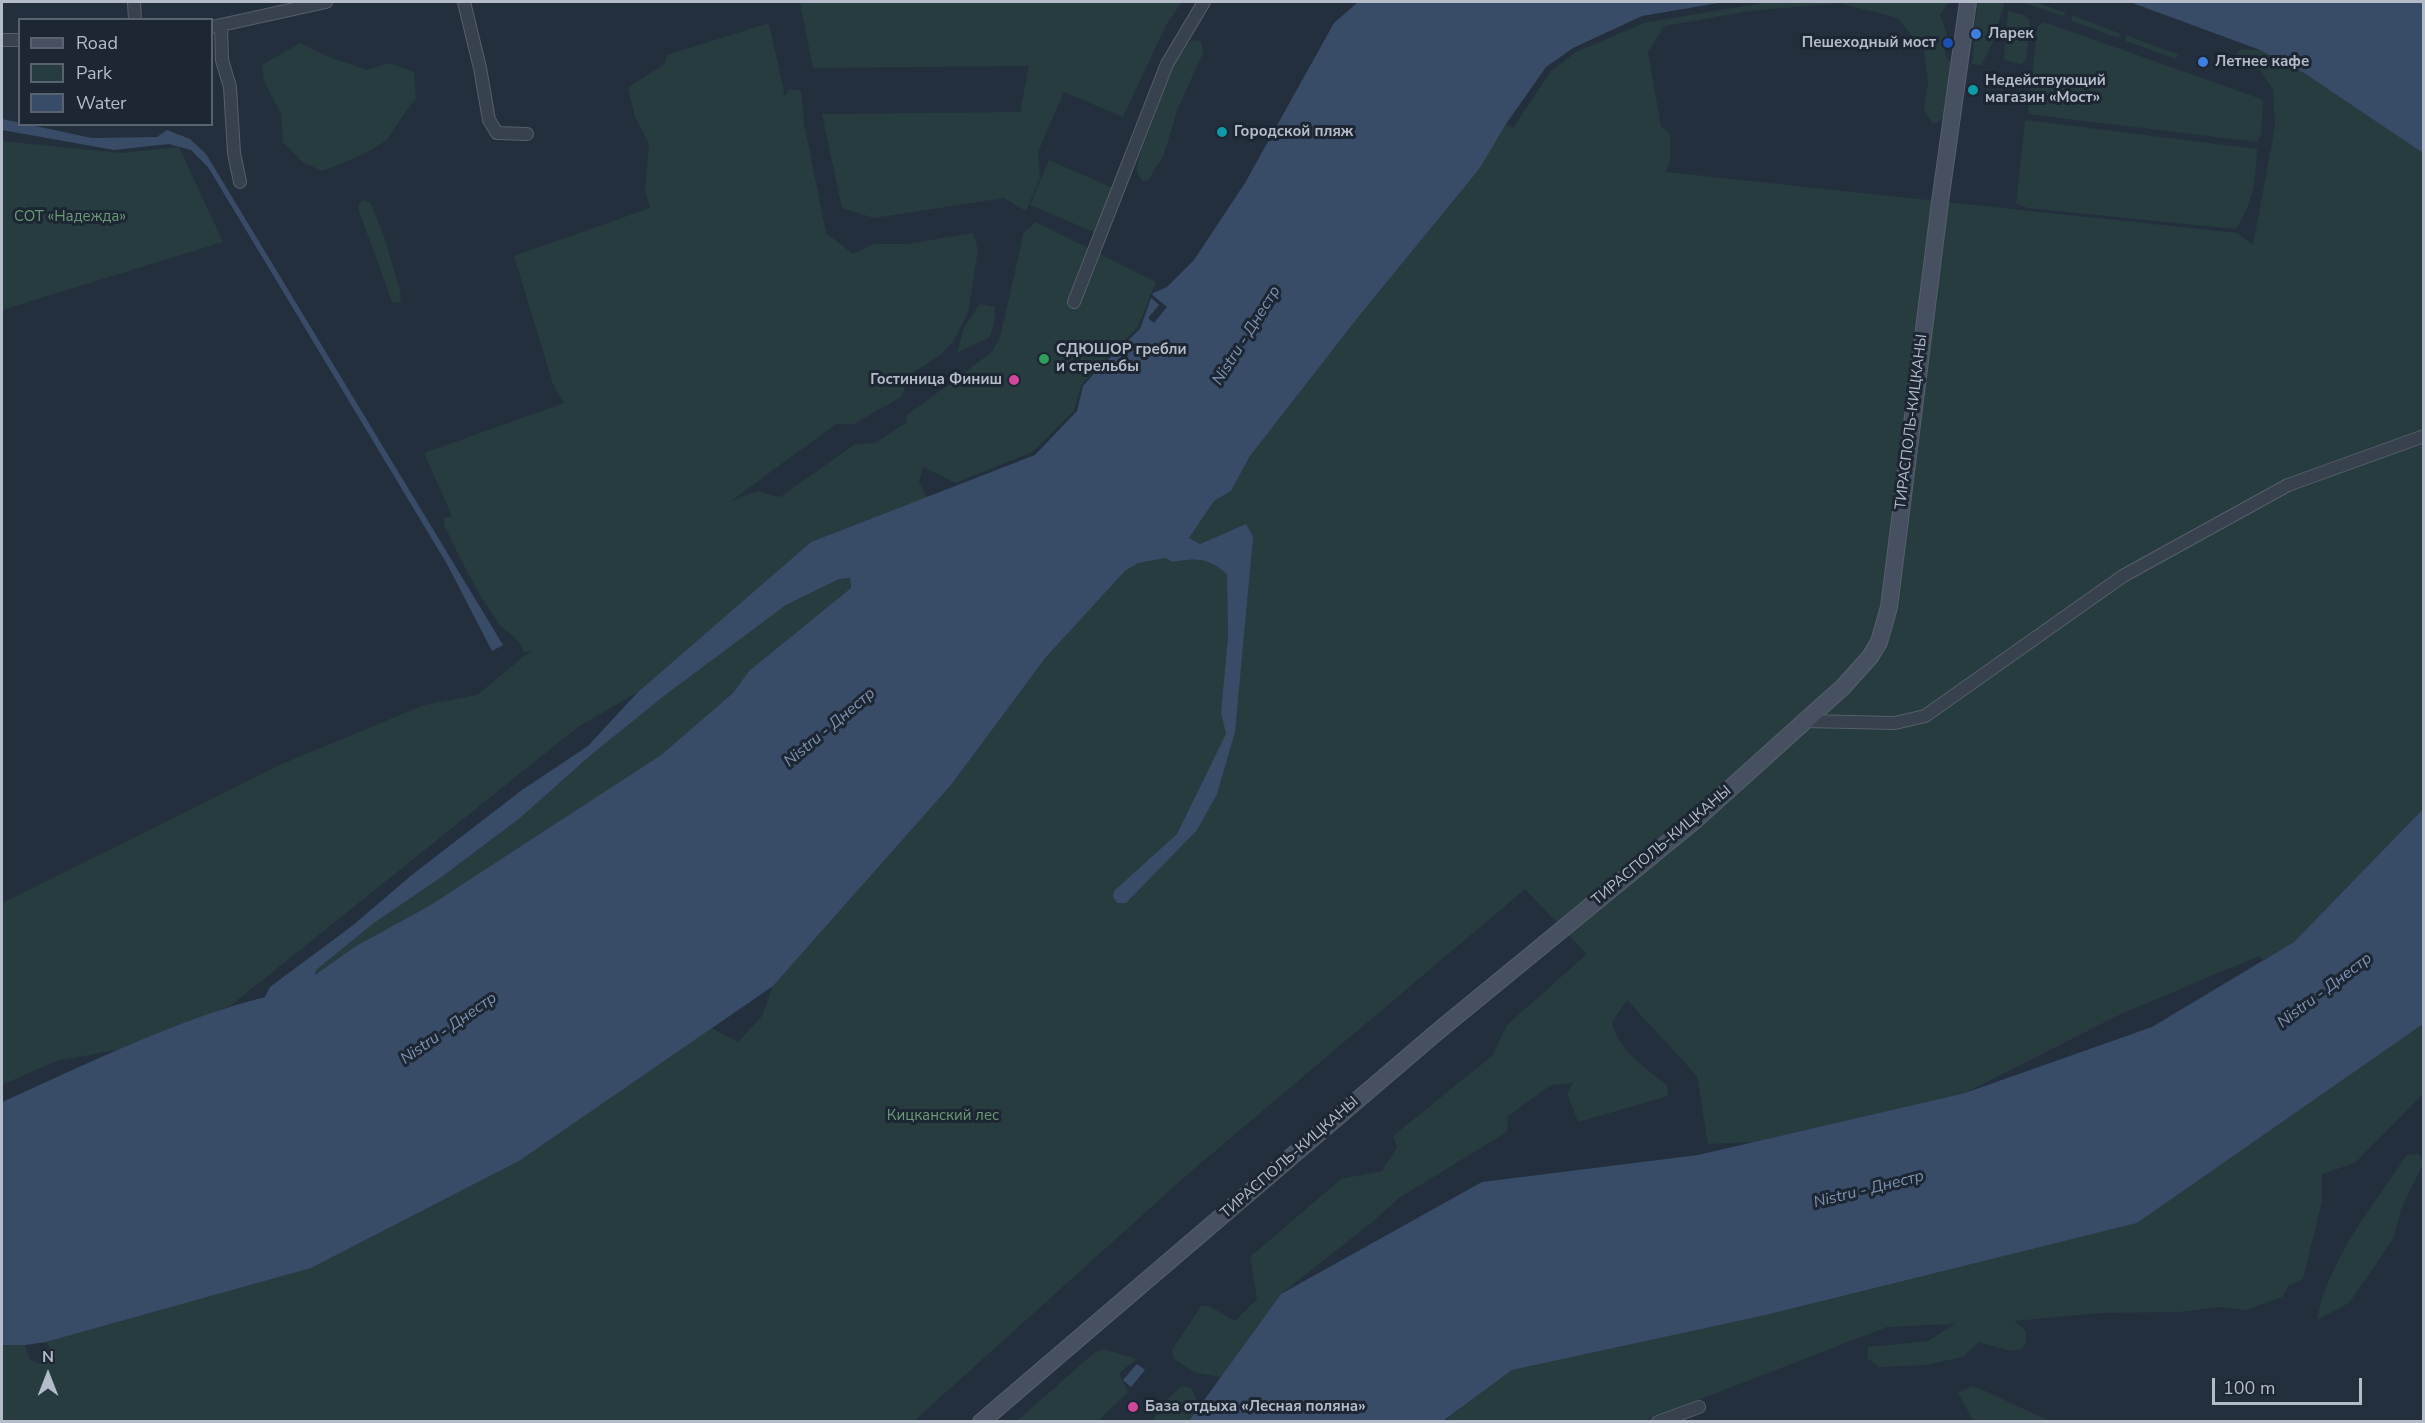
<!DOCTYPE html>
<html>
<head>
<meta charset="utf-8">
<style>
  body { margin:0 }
  #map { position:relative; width:2425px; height:1423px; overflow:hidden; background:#242f3e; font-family:"Nunito Sans",sans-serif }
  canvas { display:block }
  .frame { position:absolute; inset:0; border:3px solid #b4bcc9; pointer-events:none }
  .legend { position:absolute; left:18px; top:18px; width:195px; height:108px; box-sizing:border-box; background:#1d2633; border:2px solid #59626f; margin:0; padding:8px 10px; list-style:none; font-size:18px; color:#b4bcc9 }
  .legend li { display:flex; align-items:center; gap:12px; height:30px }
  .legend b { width:30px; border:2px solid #59626f }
  .north { position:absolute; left:18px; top:1345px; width:60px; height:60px; -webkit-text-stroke:4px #1d2633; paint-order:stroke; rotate:0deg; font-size:16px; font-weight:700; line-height:24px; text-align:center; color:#b4bcc9 }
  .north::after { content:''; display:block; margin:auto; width:21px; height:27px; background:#b4bcc9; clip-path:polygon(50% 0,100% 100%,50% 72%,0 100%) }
  .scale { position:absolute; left:2212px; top:1378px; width:150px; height:27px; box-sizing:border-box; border:3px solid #b4bcc9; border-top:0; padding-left:8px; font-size:18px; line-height:21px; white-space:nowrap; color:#b4bcc9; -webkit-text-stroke:4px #1d2633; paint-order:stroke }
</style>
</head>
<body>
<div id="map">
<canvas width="2425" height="1423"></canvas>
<div class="frame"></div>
<ul class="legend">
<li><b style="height:8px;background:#465061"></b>Road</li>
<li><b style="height:16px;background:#263c3f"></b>Park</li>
<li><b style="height:16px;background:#394c67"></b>Water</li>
</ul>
<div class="north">N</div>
<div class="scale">100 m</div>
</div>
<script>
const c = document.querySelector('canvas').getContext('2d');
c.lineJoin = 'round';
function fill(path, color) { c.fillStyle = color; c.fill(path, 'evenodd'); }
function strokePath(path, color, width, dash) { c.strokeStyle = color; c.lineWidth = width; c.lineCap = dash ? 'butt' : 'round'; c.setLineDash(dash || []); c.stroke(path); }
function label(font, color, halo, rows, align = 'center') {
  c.font = font + ' "Nunito Sans",sans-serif'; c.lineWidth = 6; c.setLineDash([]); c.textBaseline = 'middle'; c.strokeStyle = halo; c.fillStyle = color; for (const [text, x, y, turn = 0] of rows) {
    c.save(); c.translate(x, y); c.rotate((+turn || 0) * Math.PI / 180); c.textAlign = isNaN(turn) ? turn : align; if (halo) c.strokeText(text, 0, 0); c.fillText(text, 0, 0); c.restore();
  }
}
const green = new Path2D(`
  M800,2h382l-16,23 -43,92 -59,-25 -26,60 2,26 -14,33 -22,-13 -130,20 -32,-10 -20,-94 198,-2 9,-46 -216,2z
  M1768,2h190l-11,2 -7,11 7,19 -2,21 7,9 -6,53 -13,7 -9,-13 4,-28 -4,-32 -26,-33 -59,-15 -89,8 -86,15 -16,26 13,74 9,8v26l-4,12 571,61 16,12 22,-118 -2,-37 -13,-21 -18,-2 -7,-9 5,-9 20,1 44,23 119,80v656l-129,133 -31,18 -4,-4 -138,58 -156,79 -211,49 -46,2 -11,-68 -70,-76 -15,22c5,27 34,47 55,63l1,11 -90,26 -11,-29 6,-10 -22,2 -43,31 -1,16 -108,66 -28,25 -90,71 -60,83 -25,-4 -22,-14 -2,-9 29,-44h8l26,15 22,-22 -7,-42 91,-78 41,-8 15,-24 -4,-11 99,-80 15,-31 80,-71 -62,-65 -337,285 -274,247 -912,1v-77h23l5,15 11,4 9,-1 3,-9 -7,-12 265,-74 208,-107 193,-133 26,14 24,-26 11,-30 178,-201 95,-128 79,-86 13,-8 28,-5 6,4c24,-4 35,-5 55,11l1,63 -7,77 5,21 20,-210 -46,20 -11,-6 25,-37 17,-10 19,-35 109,-140 121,-148 26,-44 7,4 38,-57 25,-19 68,-29z
  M1978,2h25l1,4 -12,38 -11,21 -9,-1 2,-25 4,-1 1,-7 -5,-1z
  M2021,2h14l31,11 -3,3z
  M2008,11l16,4 6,6 -4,39 -5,4 -17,-4z
  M2072,15l49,19 -3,4 -46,-17z
  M2044,22l217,77 2,3 -2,32 -4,8 -229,-28 9,-83 1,-5z
  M769,23l16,74 4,-8 12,2 3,32 22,110 27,21 21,-10h33l66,-11 5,17 -10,63 -15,29 -14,14 -28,18 -10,23 -47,27h-18l-105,77 26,-10 23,6 75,-53 20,-1 32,-21 -1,-6 86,-64 8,-15 24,-105 12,-10 120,60 -18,45 -57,58 -7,26 -42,41 -76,31 -33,-16 -4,15 8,15 -116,45 -173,150 -60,35 -348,279 -108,43 -66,12 -54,24v-182l280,-139 142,-59 53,-10 56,-46 -9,4c-4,-16 -18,-20 -27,-32 -21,-30 -37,-63 -53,-96v-7l8,-2 -28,-63 140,-50 -11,-19 -39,-128 136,-48 -5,-17 4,-47 -14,-27 -7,-30 37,-23 2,-9z
  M2126,35l53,20 -4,4 -49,-18z
  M1192,40l8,1 4,10 -26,57 -15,49 -15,23 -6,1 -5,-9 2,-15 39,-104z
  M300,43l26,13 41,14 22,-7 25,9 2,27c-11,12 -18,25 -27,38 -9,12 -52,29 -67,34l-20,-9 -19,-20 -2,-28 -17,-33 -2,-16z
  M2025,120l232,29c-1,29 -4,57 -22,80l-208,-21 -11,-5z
  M2,141l119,12 58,-6 44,95 -221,68z
  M1049,160l64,28 -19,44 -64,-27z
  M363,200l7,2 14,34 17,59 -1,8 -8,-1 -33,-91v-7z
  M980,304l15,3 -1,17 -4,13 -33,16 7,-26z
  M850,578l1,10 -102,83 -16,22 -72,62 -232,151 -73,40 -41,29 1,-5 58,-47 69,-47 77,-58 72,-64 72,-58 122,-91 53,-26z
  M2423,1024v70l-68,69 -33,11v28l-19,77 -14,6 -7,12 -36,13 -27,-3 -40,5 -79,1 -86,8 12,10v11l-4,7 -11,2 -32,-9 -16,15 -37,8 -47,2 -12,-9 1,-11 60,-6 27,-17 -68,3 -243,94 -201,1 69,-52 254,-55 371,-92z
  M2419,1154l4,10 -22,45 -7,28 -22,33 -23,33 -32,17c11,-60 56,-115 90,-165z
  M1103,1349l34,10 -18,14 9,19 -30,29h-81l77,-68z
  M1182,1386l9,2 9,19 -11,14 -37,1 12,-20z
  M1972,1386c27,9 52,25 79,35h-73l-6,-3 -14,-25z`);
const water = new Path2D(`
  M1358,2h366l-82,14 -69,32 -27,19 -40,57 -26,44 -121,148 -109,140 -19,35 -17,10 -25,37 11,6 46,-20 7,13 -18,195 -18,62 -20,36 -71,73h-9l-4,-6 1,-6 63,-57 49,-100 -5,-21 7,-77 -1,-62c-20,-17 -31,-16 -55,-12l-6,-4 -28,5 -13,8 -79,86 -95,128 -178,201 -254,175 -208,107 -265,74 -21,3h-23v-243c83,-37 175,-83 263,-105l5,-10 82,-61 61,-52 109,-84 66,-44 50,-54 173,-150 224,-87 42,-44 6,-25 17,-19 40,-38 13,-36 14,-6 27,-27 51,-77 89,-160zM850,578l1,10 -102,83 -16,22 -72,62 -232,151 -73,40 -41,29 1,-5 58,-47 69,-47 77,-58 72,-64 72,-58 122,-91 53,-26z
  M2130,2h293v151l-119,-80 -44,-23z
  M2,119l90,19 65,-1 10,-7 23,9 16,15 297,491 -11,6 -45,-87 -239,-397 -17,-17 -22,-6 -55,6 -112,-20z
  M2423,809v215l-286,199 -371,92 -254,55 -69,51h-254l92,-127 201,-112 216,-27 267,-62 187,-66 142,-85z
  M1137,1364l8,6 -14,17 -8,-7z`);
const pier = new Path2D(`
  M1150,293l17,14 -13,16 -6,-5 11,-13 -10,-9z`);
const street = new Path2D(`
  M134,2l1,18
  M464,2l16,66 9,52 8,13 30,1
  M221,26l1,34 8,27 4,66 6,29
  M212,27l114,-25
  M2,40h18
  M1074,302l93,-238 37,-62
  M1805,721l90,2 30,-7 198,-140 165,-91 136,-49
  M1658,1422l41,-15`);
const secondary = new Path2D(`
  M981,1422l456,-390 256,-210 112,-101 38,-34 27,-30 9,-15 10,-35 51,-405 28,-200`);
const markers = [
  [1976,34,6,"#3f7fe0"],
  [1948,43,6,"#1a4fb4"],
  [2203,62,6,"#3f7fe0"],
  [1973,90,6,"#0f9aa8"],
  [1222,132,6,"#0f9aa8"],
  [1044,359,6,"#2e9e5b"],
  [1014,380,6,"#d1479c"],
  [1133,1407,6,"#d1479c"]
];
const poiNames = [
  ["Ларек",1988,34],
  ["Пешеходный мост",1936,43,"right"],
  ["Летнее кафе",2215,62],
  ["Недействующий",1985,81],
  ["магазин «Мост»",1985,98],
  ["Городской пляж",1234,132],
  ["СДЮШОР гребли",1056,350],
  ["и стрельбы",1056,367],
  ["Гостиница Финиш",1002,380,"right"],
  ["База отдыха «Лесная поляна»",1145,1407]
];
const parkNames = [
  ["СОТ «Надежда»",70,217],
  ["Кицканский лес",943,1116]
];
const streetNames = [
  ["ТИРАСПОЛЬ-КИЦКАНЫ",1912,422,-83],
  ["ТИРАСПОЛЬ-КИЦКАНЫ",1662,846,-40],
  ["ТИРАСПОЛЬ-КИЦКАНЫ",1290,1158,-41]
];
const waterNames = [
  ["Nistru - Днестр",1247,336,-58],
  ["Nistru - Днестр",830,728,-40],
  ["Nistru - Днестр",2325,991,-37],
  ["Nistru - Днестр",449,1029,-35],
  ["Nistru - Днестр",1869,1190,-14]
];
fill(green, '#263c3f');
fill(water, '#394c67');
fill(pier, '#242f3e');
strokePath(street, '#565f6c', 14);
strokePath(secondary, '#565f6c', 18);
strokePath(street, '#38414e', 12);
strokePath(secondary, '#465061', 16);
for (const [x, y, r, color] of markers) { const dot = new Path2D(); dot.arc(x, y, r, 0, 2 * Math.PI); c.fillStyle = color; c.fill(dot); strokePath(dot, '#1d2633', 2); }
label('bold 15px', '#b4bcc9', '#1d2633', poiNames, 'left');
label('15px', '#6b9a76', '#1d2633', parkNames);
label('15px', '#b4bcc9', '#1d2633', streetNames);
label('italic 16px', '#7c92b1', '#1d2633', waterNames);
</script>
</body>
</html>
